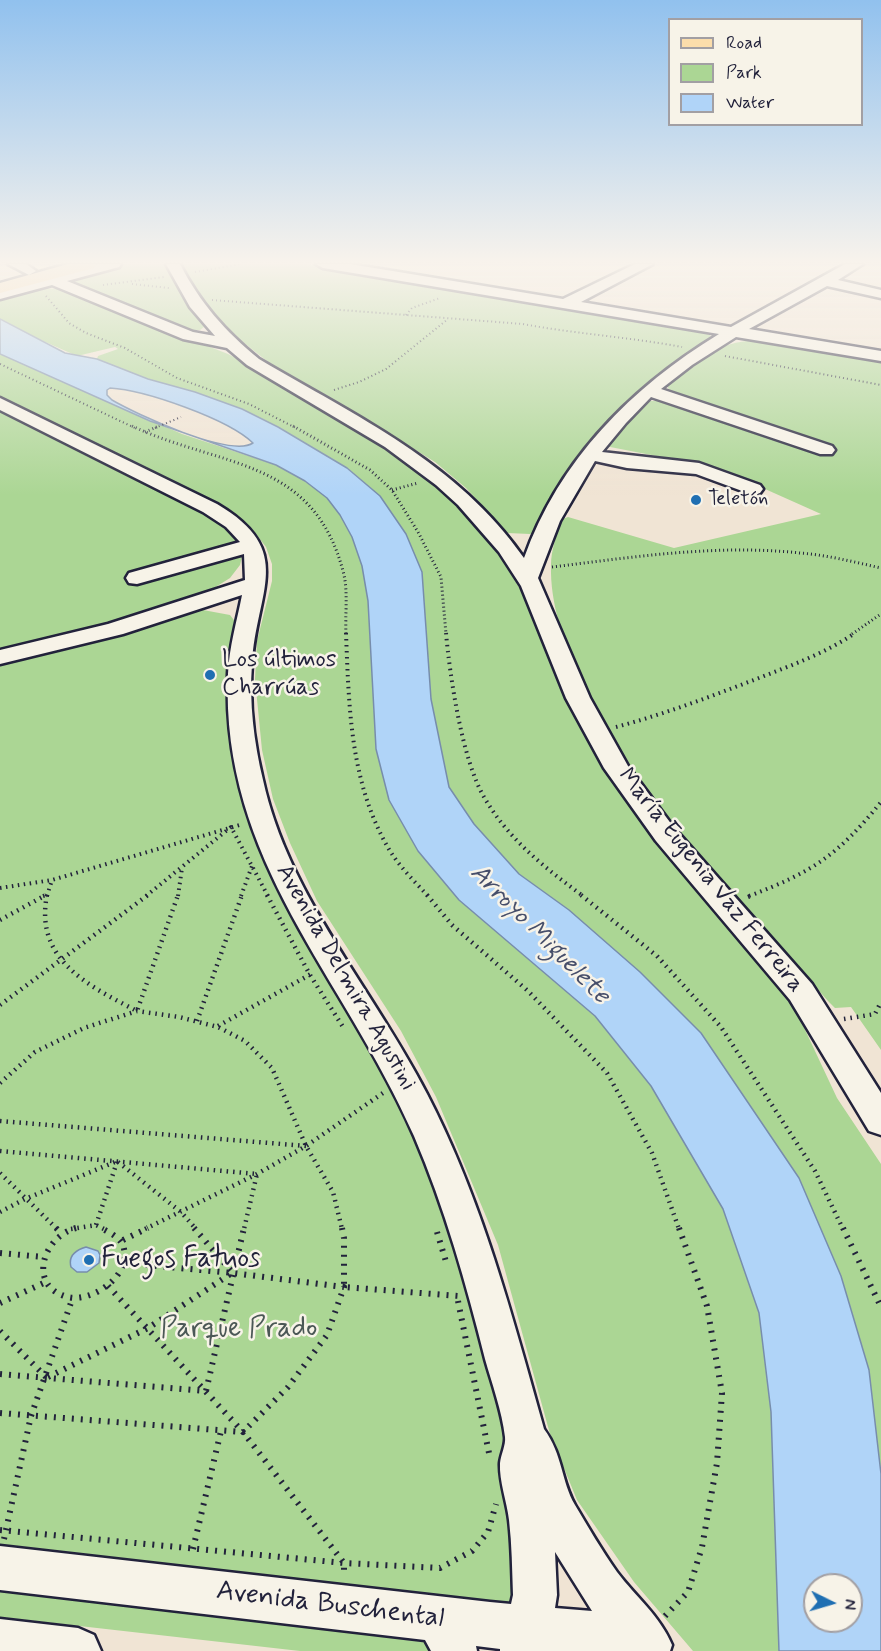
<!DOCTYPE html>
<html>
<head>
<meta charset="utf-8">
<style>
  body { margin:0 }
  #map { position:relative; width:881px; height:1651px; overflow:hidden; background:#f0e4d4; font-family:Mynerve,sans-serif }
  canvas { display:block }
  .legend { position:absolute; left:668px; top:18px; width:195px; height:108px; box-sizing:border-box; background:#f7f3e8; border:2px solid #a29fa3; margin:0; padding:8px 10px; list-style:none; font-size:18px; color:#22223b }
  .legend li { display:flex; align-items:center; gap:12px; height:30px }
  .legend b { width:30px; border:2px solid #a29fa3 }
  .north { position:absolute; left:803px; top:1573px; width:60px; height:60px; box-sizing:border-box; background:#f7f3e8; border:2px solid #a29fa3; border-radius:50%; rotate:95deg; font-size:16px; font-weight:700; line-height:24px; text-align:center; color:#22223b }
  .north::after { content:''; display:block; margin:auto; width:21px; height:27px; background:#1f6fb2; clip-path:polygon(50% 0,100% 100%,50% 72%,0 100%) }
</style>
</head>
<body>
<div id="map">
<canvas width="881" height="1651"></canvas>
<ul class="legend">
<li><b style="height:8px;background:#fbddab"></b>Road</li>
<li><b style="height:16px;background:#abd694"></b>Park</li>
<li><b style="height:16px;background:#b0d4f8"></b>Water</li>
</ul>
<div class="north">N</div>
</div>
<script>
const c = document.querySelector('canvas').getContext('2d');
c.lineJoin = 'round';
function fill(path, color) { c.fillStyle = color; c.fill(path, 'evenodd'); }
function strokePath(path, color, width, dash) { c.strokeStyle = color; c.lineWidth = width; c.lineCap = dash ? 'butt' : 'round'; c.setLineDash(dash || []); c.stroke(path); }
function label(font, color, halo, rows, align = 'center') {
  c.font = font + ' Mynerve,sans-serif'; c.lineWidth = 5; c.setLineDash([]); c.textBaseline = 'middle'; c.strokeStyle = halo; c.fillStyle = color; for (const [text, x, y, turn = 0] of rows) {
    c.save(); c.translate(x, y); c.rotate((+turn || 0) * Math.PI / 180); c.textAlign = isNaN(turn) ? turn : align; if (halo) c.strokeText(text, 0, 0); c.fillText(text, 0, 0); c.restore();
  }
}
const green = new Path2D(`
  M120,264h48l36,63 -4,3h-14l-118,-48z
  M183,264h124l392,66 11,5 1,5 -66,49 -105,142 -10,3 -23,-1 -41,-45 -31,-26 -68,-42 -75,-39 -68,-54 -37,-50z
  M42,288l18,1 25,9 143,56 29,15 40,28 49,26 65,41 30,25 57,63 24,40 38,93 25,51 21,33 33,50 154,185 44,94 44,66v310l-12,-104 -300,-460 -50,-36 -45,-50 -25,-37 -18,-88 -9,-127 -42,-76 -33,-28 -69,-41 -36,-18 -94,-30 -51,-20 1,-3 20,-7 -3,-2 -38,9 -61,-27 -16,-10v-20z
  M747,341l20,1 114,18v690l-30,-43 -16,1 -7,-7c-89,-103 -193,-201 -249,-327 -16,-35 -29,-70 -28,-109 0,-15 6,-30 9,-45l8,-3 106,31 147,-34 -103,-46 -113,-22 36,-40 9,-5h17l6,-7 -5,-6v-4c21,-21 49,-40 79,-43z
  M0,354l182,80 94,31 29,16 22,17 13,17 12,22 10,29 6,35 8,148 83,151 136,116 56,70 72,123 36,104 12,99 8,239h-86l-59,-69 -57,-82 -27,-66 -52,-189 -62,-148 -35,-66 -84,-130 -27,-58 -17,-44 -11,-49 -7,-71 2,-38 15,-60v-17l-6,-17 -14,-18 -32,-23 -220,-109z
  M0,409l218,112 22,22 3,9 -3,13 -10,13 -16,10 -18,8 -82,28 -114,29z
  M203,610l27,5 7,9 31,242 20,43 141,243 77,257 15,126 -8,75 -113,-9 -10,-12 -390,-45v-880l62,-13 128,-40z
  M0,1584l429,48 13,19h-142l-300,-34z`);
const water = new Path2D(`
  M0,319l65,34 32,6 51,20 47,13 47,17 36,18 69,41 33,28 26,38 16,38 9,127 18,88 25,37 45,50 50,36 71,62 61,61 98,145 42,98 28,94 12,104v177h-102l-8,-239 -12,-99 -36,-104 -72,-123 -56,-70 -136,-116 -41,-49 -29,-51 -13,-51 -8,-148 -6,-35 -10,-29 -12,-22 -13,-17 -22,-17 -29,-16 -126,-44 -150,-67zM110,388c35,2 118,31 143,55 -23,15 -117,-29 -141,-43l-5,-5v-5zM815,1585h36v36h-36z
  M86,1247l12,4 2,4 -1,8 -12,9h-10l-6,-5c-3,-11 5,-17 15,-20z`);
const pathFar4 = new Path2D(`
  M195,272l46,-8
  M132,284l37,4
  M103,285l61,-8
  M46,296l23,27 17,10 39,15 52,30 72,26 47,24
  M212,300l311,24c53,10 106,13 159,23
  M406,315l6,-7 28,-10
  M725,356l156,29
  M0,364l135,64
  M334,390l25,-8 27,-13 62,-50
  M155,428l26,-11`);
const pathFar3 = new Path2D(`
  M132,426c89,42 183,31 212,149 4,18 1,40 2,59
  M293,426l77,44 22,20 26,42 23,45 5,57
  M145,432l14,-6
  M392,490l26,-7
  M552,567c82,-10 165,-23 248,-14 27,2 54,9 81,15
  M852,634l29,-20`);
const pathFar2 = new Path2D(`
  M346,633c3,75 4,151 44,218 10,16 25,31 38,45
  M446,633c4,44 16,126 38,164 24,42 61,71 99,99
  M616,727c49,-13 96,-31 143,-49 33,-13 67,-25 96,-45
  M0,888l52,-8 191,-56
  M43,896l3,-1
  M47,896l5,-16
  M146,896l85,-69 37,69
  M178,896l4,-28
  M241,896l11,-30
  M749,896c64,-24 89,-41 132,-94`);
const pathFar1 = new Path2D(`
  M47,895c-13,65 42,91 90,116l41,-116
  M267,895l43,80 33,52
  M427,895l25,30 76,66 79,82 45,80 27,76
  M581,895l76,61 64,71 94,144 28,58
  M748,897l5,-2
  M0,920l46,-25
  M0,1005l148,-110
  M844,1019l31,-5 6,-12
  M197,1021l45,-126
  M218,1026l93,-52
  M0,1083l35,-31 49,-24 53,-17 42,6 39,10 27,14 27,27 34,78 27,46 9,37
  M0,1121l306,25
  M0,1151l257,23 -13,55
  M118,1162l63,50 15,17
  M0,1173l57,56
  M0,1212l25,-13 90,-37
  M96,1225l21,-63
  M71,1229l25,-4 8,4
  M145,1229l112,-55 49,-28 77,-53`);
const path = new Path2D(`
  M56,1228l5,5
  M76,1228c-34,9 -49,59 -8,69 23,6 63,-21 56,-48 -2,-11 -14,-16 -23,-21
  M194,1228l39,45
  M342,1228l2,10v49l115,9
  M843,1228l38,79
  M437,1232l10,33
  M123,1240l25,-12
  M0,1253l44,4
  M108,1286l135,146 45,-45 39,-52 17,-48 -111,-14 -108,-10
  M458,1301l32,157
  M0,1303l46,-21
  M0,1331l46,46
  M0,1374l206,17 38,-163
  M48,1377l100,-49 84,-55
  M0,1413l243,19 101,131v13
  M0,1530l344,33 96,5 32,-17 16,-19 8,-28
  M4,1539l27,-123 42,-119
  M193,1549l28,-118
  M665,1616l23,-24 14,-45 15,-84 5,-70 -15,-87 -28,-78`);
const minor = new Path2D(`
  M8,264h18l10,7 -7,4z
  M97,264h24l-2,3 -52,14 126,51 22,4 -25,-29 -24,-43h14c20,39 45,67 79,95 98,58 198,103 265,199 35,-98 108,-171 195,-224l-396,-66 -7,-4h34l213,35 72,-35h18l-72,38 150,25 114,-63h18l-25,16 43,10v8l-54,-12 -78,43 132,22v10l-145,-24 -44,28 -31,24 171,57 3,4 -3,4h-12l-169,-57 -25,26 -24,29 97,11 61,22 3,4 -3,4 -7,2 -57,-21 -69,-6 -32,-7 -35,60 -22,57 52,120 38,68 47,63 137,155 69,109v42l-12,-4 -79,-131 -134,-159 -52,-73 -38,-70 -45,-112 -22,-34 -41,-47 -22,-20 -51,-38 -138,-82 -20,-17 -44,-9 -131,-54 -52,14v-9z
  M0,398l217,106c80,47 39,87 35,160 -3,38 2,79 11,116 25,116 111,210 164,314 55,106 85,221 117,335 19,26 17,52 31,76 13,22 27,46 42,67 19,25 43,44 55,73l-2,6h-170v-2l-24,-3 1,5h-46l-6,-11 -425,-50v-44l490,56 21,2 2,-9c-1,-25 -1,-50 -4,-75 -2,-18 -10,-39 -9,-57 1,-9 6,-18 5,-26 -3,-26 -13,-53 -20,-78 -19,-75 -40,-151 -71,-223 -70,-160 -194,-275 -186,-462 1,-27 9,-53 14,-79l-119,39 -123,30v-14l108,-26 137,-44 -1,-26 -107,30 -8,-1 -3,-5 3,-5 111,-31 -14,-15 -23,-15 -203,-102zM555,1552l37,59 -37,-3 2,-13z
  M0,1619l78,9 16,7 7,16h-101z`);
const major = new Path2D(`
  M68,264h28l-2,4 -94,25v-10z`);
const markers = [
  [696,500,6,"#1f6fb2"],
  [210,675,6,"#1f6fb2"],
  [89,1260,6,"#1f6fb2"]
];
const farPoinames = [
  ["Teletón",708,500]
];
const poiNames = [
  ["Los últimos",222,661],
  ["Charrúas",222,689]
];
const streetNames = [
  ["María Eugenia Vaz Ferreira",710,881,51],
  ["Avenida Delmira Agustini",345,978,60]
];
const waterNames = [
  ["Arroyo Miguelete",539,935,45]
];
const nearPoinames = [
  ["Fuegos Fatuos",101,1260]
];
const nearParknames = [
  ["Parque Prado",239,1330]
];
const nearStreetnames = [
  ["Avenida Buschental",330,1606,7]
];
fill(green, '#abd694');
fill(water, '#b0d4f8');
strokePath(water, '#778dac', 1.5);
strokePath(minor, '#22223b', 5);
strokePath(major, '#22223b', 5);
strokePath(pathFar4, '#22223b', 2, [1, 3]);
strokePath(pathFar3, '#22223b', 3, [1, 3]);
strokePath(pathFar2, '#22223b', 4, [1.5, 4.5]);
strokePath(pathFar1, '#22223b', 4.5, [1.5, 5]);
strokePath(path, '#22223b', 6, [2, 7]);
fill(minor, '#f7f3e8');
fill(major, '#fbddab');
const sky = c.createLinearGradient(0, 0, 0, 495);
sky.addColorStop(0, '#91c1ee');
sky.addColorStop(0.53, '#f8f3ec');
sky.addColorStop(1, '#f8f3ec00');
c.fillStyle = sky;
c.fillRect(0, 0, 881, 495);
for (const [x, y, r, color] of markers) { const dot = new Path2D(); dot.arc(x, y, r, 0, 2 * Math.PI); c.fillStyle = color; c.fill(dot); strokePath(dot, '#f7f3e8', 2); }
label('20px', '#22223b', '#f7f3e8', farPoinames, 'left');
label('24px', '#22223b', '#f7f3e8', poiNames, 'left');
label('24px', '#22223b', '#f7f3e8', streetNames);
label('italic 26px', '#464e6a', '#f7f3e8', waterNames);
label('28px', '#22223b', '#f7f3e8', nearPoinames, 'left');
label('28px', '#4b5856', '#f7f3e8', nearParknames);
label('28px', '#22223b', '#f7f3e8', nearStreetnames);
</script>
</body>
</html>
